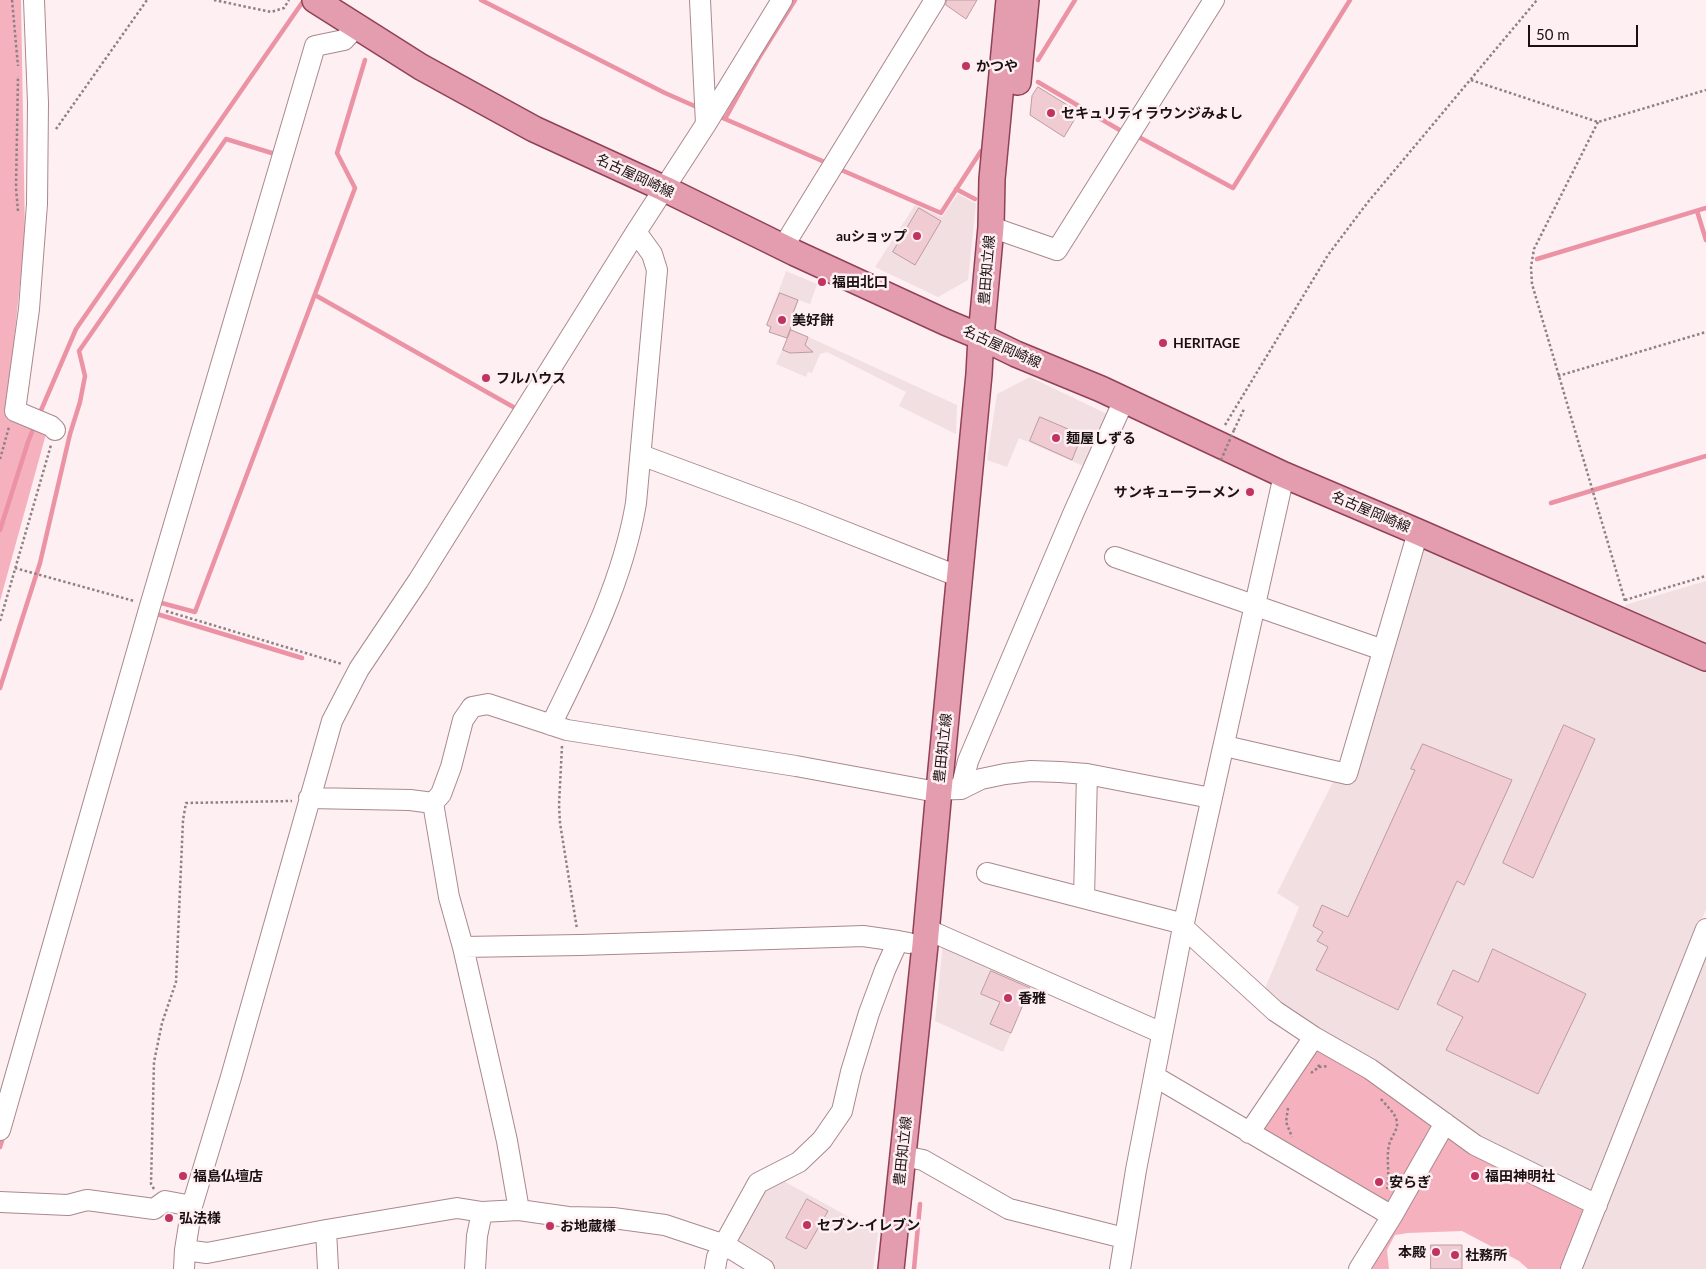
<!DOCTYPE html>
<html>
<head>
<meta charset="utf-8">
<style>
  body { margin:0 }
  #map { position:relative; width:1706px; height:1269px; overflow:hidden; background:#feeff2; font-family:Lato,sans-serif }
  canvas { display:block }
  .scale { position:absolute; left:1528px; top:25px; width:110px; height:22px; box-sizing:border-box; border:2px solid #1b1012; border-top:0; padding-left:6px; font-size:15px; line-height:18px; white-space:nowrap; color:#1b1012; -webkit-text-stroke:4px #feeff2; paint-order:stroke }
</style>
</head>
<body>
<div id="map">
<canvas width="1706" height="1269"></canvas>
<div class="scale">50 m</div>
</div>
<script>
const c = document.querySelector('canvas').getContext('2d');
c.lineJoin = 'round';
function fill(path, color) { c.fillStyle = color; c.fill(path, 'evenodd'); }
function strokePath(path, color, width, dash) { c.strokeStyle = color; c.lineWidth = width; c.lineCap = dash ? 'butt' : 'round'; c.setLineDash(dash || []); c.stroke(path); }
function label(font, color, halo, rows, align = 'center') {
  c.font = font + ' Lato,"Noto Sans JP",sans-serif'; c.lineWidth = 5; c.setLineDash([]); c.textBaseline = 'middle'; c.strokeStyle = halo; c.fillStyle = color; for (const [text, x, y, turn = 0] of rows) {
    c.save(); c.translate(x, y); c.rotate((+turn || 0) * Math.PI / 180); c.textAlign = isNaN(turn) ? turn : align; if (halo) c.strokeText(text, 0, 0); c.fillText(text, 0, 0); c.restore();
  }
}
const built = new Path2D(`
  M958,194l18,10 -8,76 -30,17 -63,-30 40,-62 27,12z
  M786,271l31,13 -7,20 -11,-4 -5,13 3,2 -6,14 166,76 -1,29 -57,-28 7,-14 -79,-40 -7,2 -8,19 -4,-1 -2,5 -30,-13 11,-26 -18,-7 1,-4 -4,-1z
  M1030,377l81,39 -23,52 -69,-30 -12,29 -20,-7 10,-66z
  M1418,545l98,40 190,85v239l-110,284 -131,-63 -194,-132 -7,-7 35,-84 -22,-14 57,-113 15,2z
  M1706,581v68l-80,-35 -1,-9z
  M1706,941v328h-129z
  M943,943l90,39 -30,70 -68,-31z
  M778,1178l100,55 -5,36h-100l-44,-26 32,-56z`);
const green = new Path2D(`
  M0,0h21l4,235 -19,183 40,16 -46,167z
  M1314,1040l126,83 -52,86 -135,-77z
  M1444,1134l145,75 -25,60h-36l-9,-8 -57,-30 -54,2 -13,2 -8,15 2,19h-22z`);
const stream = new Path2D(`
  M481,0l184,93 34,15
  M1038,60l37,-60
  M1038,82l85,50
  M718,116l7,3 35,-63 35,-56
  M725,119l102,44
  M1137,136l96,52 117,-188
  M839,169l102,44 40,-62
  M956,189l19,10
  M1697,211l9,29
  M1537,259l169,-51
  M315,295l200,113
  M39,415l37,-86 228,-329
  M1551,503l155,-47
  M0,530l28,-88 7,-18
  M158,602l37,10 160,-424 -18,-35 28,-93
  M154,615l3,-1 145,44
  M0,688l40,-125 30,-129 10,-32 5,-26 -6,-25 147,-212 49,15
  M0,1147l4,-13
  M914,1269l6,-65`);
const building = new Path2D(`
  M947,0h30l-11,19 -20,-14z
  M1038,87l41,25 -15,25 -34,-22 2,-19z
  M919,208l22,13 -26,44 -22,-13z
  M780,293l18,7 -5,13 3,1 -9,24 -18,-6 2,-5 -4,-2z
  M791,330l17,7 -3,8 8,7 -23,1 -7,-3z
  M1040,417l42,18 -10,25 -42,-19z
  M1564,725l31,14 -62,139 -30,-15z
  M1423,744l89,36 -48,105 -7,-4 -59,129 -82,-40 12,-23 -11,-6 6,-9 -10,-6 9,-21 26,12 67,-147 -4,-1z
  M1493,949l93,45 -48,100 -92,-44 17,-33 -26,-13 16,-34 25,12z
  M991,971l39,17 -19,45 -21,-9 10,-22 -19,-8z
  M807,1199l21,12 -22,38 -20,-11z
  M1431,1245h31v24h-31z`);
const path = new Path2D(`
  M12,0l6,66
  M214,0l57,12 13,-4 5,-8
  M1471,80l127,42 108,-32
  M1598,122l-64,127 -3,18 1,17 93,317
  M56,129l91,-129
  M18,211l-2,-23 2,-112
  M1558,376l148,-44
  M1225,425l103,-170 40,-53 169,-202
  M1234,430l10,-21
  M0,459l9,-32
  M15,568l119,33
  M1625,600l81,-24
  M166,611l176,53
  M0,621l51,-176
  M562,746l-3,59 1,18 17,106
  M1319,1067l10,-1
  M1311,1073l8,-6 -1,-4
  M1381,1099c6,8 14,13 16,23 1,8 -6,15 -8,23 -3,14 1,29 -2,44
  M1288,1108l-2,14 6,15
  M154,1189l-3,-5 3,-122 8,-39 14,-41 7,-162 3,-17 106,-2`);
const minor = new Path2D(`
  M34,0l4,103 -1,101 -8,105 -14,102 36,15 4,4
  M700,0l6,124
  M991,227l66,23 157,-250
  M783,247l152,-247
  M641,455l159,59 160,63
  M1115,557l268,93
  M551,725c35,-71 72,-144 85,-222l21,-233 -5,-16 -16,-22
  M1225,746l122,28 71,-242
  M961,789l7,-28 105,-247 51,-114
  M309,798l101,2 23,3
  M433,803l8,-9 10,-27 12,-47 9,-13 16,-3 79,26 229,36 130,24 35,-1 20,-10 24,-5 26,-3 29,1 27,2 124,24
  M433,803l16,94 14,50 32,140 12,54 12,69
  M987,873l197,51
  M1084,898l3,-124
  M1183,927l92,84 39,26 56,32 105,76 122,60
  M926,929l236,104
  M463,947l117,-2 255,-8 28,-1 35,5
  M1154,1076l238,140 -33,53
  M0,1130l150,-524 165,-560 29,-6 13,-14
  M1249,1133l65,-96
  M903,1156l20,4 86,49 115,29
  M0,1202l68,3 19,-5 67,9 11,-8 27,5
  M1392,1216l53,-93
  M326,1230l2,39
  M185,1250l22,3 119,-23 131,-22 25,4 37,-2 49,7 45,1 52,7 60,20 39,24
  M184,1269l1,-19 7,-44 39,-129 101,-356 27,-52 59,-88 218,-349 70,-108 76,-124
  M475,1269l2,-33 5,-24
  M715,1269l2,-12 41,-74 41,-21 23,-22 20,-29 9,-39 18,-59 16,-43 13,-29 11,2
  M1120,1269l16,-99 47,-243 101,-452
  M1571,1269l135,-340`);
const major = new Path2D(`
  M315,0l106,67 113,62 131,60 130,64 150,69 36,15 35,17 85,35 183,86 134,57 288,126
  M1018,82l8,-82
  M891,1269l34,-324 13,-144 41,-427 2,-37 10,-110 1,-48 17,-179`);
const pathBridge = new Path2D(`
  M1221,460l13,-30`);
const markers = [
  [966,66,5,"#c13360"],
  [1051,113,5,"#c13360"],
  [917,236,5,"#c13360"],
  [822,282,5,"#c13360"],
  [782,320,5,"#c13360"],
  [1163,343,5,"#c13360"],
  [486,378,5,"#c13360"],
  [1056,438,5,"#c13360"],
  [1250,492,5,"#c13360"],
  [1008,998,5,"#c13360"],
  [183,1176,5,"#c13360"],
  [1475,1176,5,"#c13360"],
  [1379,1182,5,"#c13360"],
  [169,1218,5,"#c13360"],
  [807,1225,5,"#c13360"],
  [550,1226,5,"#c13360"],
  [1436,1252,5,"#c13360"],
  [1455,1255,5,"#c13360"]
];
const poiNames = [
  ["かつや",976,66],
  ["セキュリティラウンジみよし",1061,113],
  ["auショップ",907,236,"right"],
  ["福田北口",832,282],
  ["美好餅",792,320],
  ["HERITAGE",1173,343],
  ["フルハウス",496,378],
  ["麺屋しずる",1066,438],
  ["サンキューラーメン",1240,492,"right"],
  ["香雅",1018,998],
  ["福島仏壇店",193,1176],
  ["福田神明社",1485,1176],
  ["安らぎ",1389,1182],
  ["弘法様",179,1218],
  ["セブン-イレブン",817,1225],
  ["お地蔵様",560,1226],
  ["本殿",1426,1252,"right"],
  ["社務所",1465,1255]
];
const streetNames = [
  ["名古屋岡崎線",635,176,25],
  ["豊田知立線",987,270,-85],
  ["名古屋岡崎線",1002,347,24],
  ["名古屋岡崎線",1371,512,23],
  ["豊田知立線",943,748,-84],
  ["豊田知立線",903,1151,-84]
];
fill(built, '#f1dfe2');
fill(green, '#f5b1be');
strokePath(stream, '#eb93a5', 4.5);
fill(building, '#f0ccd2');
strokePath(building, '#bd9ba1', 1);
strokePath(minor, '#a9898e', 22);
strokePath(major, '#914156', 28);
strokePath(path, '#8e8183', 2.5, [2.5, 2.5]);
strokePath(minor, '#fff', 20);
strokePath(major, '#e39daf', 25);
strokePath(pathBridge, '#8e8183', 2.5, [2.5, 2.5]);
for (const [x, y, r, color] of markers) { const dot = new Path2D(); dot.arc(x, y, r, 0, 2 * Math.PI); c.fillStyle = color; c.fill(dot); strokePath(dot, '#feeff2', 2); }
label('bold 14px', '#1b1012', '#feeff2', poiNames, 'left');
label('14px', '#1b1012', '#feeff2', streetNames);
</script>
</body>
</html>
